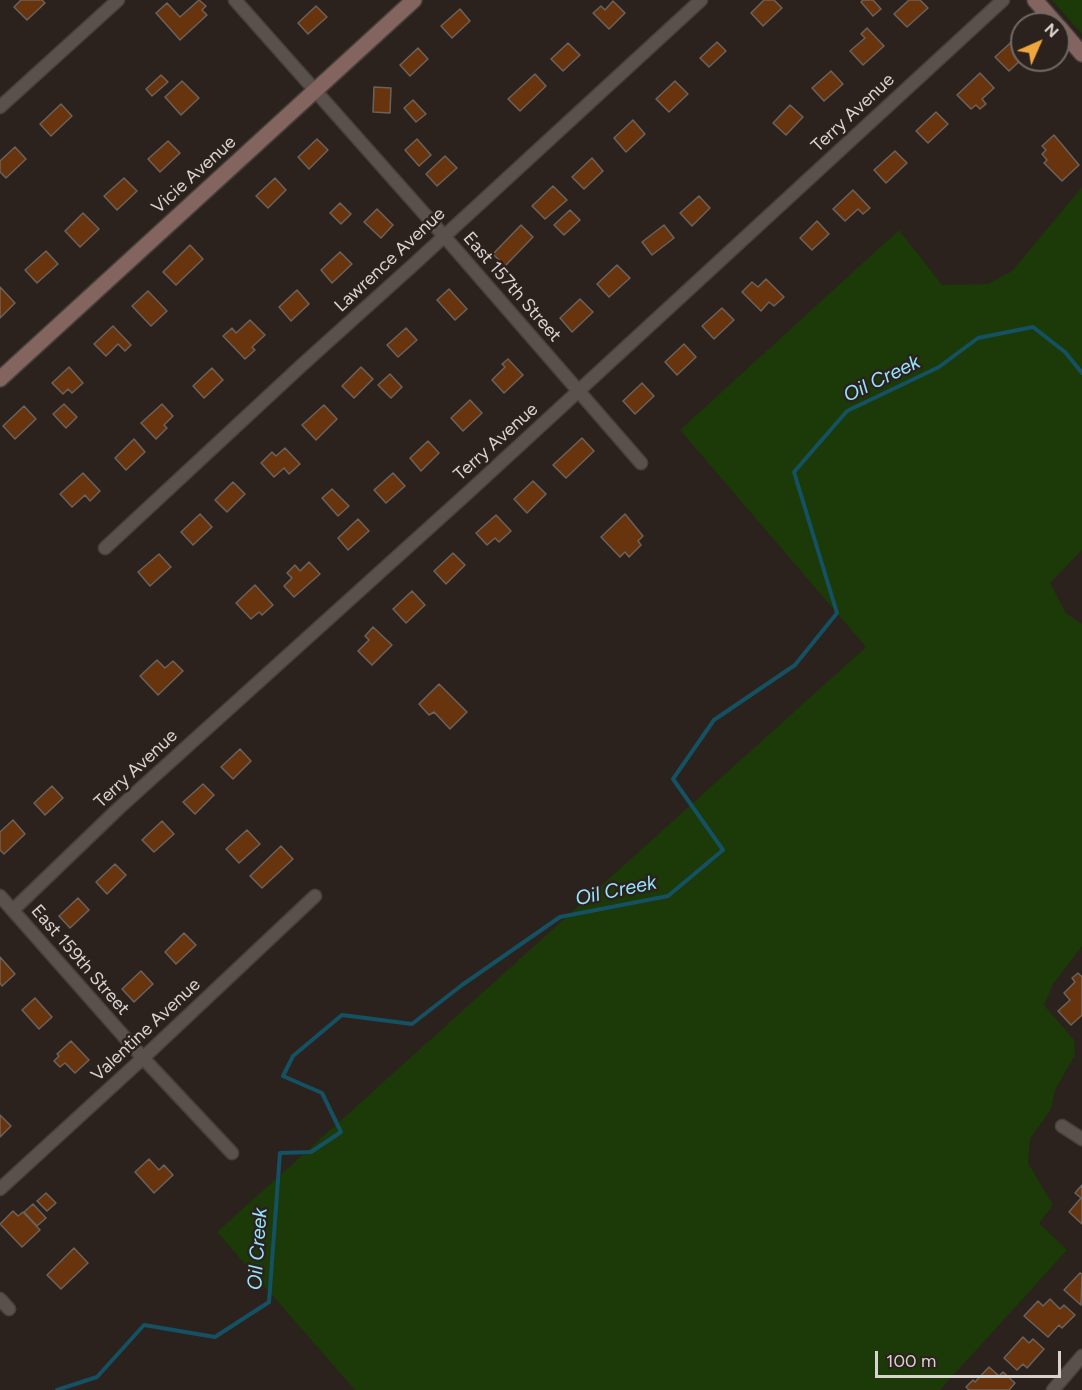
<!DOCTYPE html>
<html>
<head>
<meta charset="utf-8">
<style>
  body { margin:0 }
  #map { position:relative; width:1082px; height:1390px; overflow:hidden; background:#2b221e; font-family:Figtree,sans-serif }
  canvas { display:block }
  .north { position:absolute; left:1010px; top:12px; width:60px; height:60px; box-sizing:border-box; background:#2b221e; border:2px solid #716965; border-radius:50%; rotate:45deg; font-size:16px; font-weight:700; line-height:24px; text-align:center; color:#d9d3d0 }
  .north::after { content:''; display:block; margin:auto; width:21px; height:27px; background:#f0a63f; clip-path:polygon(50% 0,100% 100%,50% 72%,0 100%) }
  .scale { position:absolute; left:875px; top:1351px; width:186px; height:27px; box-sizing:border-box; border:3px solid #d9d3d0; border-top:0; padding-left:8px; font-size:18px; line-height:21px; white-space:nowrap; color:#d9d3d0; -webkit-text-stroke:4px #2b221e; paint-order:stroke }
</style>
</head>
<body>
<div id="map">
<canvas width="1082" height="1390"></canvas>
<div class="north">N</div>
<div class="scale">100 m</div>
</div>
<script>
const c = document.querySelector('canvas').getContext('2d');
c.lineJoin = 'round';
function fill(path, color) { c.fillStyle = color; c.fill(path, 'evenodd'); }
function strokePath(path, color, width, dash) { c.strokeStyle = color; c.lineWidth = width; c.lineCap = dash ? 'butt' : 'round'; c.setLineDash(dash || []); c.stroke(path); }
function label(font, color, halo, rows, align = 'center') {
  c.font = font + ' Figtree,sans-serif'; c.lineWidth = 5; c.setLineDash([]); c.textBaseline = 'middle'; c.strokeStyle = halo; c.fillStyle = color; for (const [text, x, y, turn = 0] of rows) {
    c.save(); c.translate(x, y); c.rotate((+turn || 0) * Math.PI / 180); c.textAlign = isNaN(turn) ? turn : align; if (halo) c.strokeText(text, 0, 0); c.fillText(text, 0, 0); c.restore();
  }
}
const green = new Path2D(`
  M1052,0h30v34z
  M1082,187v363l-32,33 16,30 16,11v322l-29,38 -9,21 30,35 1,15 -20,35 -4,19 -21,30 -2,24 25,42 -14,18 28,27 -127,140h-585l-138,-158 649,-585 -186,-217 219,-200 43,55 46,-1 24,-13z`);
const stream = new Path2D(`
  M57,1390l40,-13 47,-52 71,12 54,-35 11,-149 31,-1 30,-20 -19,-39 -39,-17 10,-20 49,-41 70,9 50,-39 98,-68 108,-21 55,-46 -50,-71 41,-59 81,-55 42,-52 -43,-141 53,-61 92,-44 39,-29 55,-11 32,25 17,21`);
const building = new Path2D(`
  M21,0h21l3,3 -18,17 -13,-13z
  M199,0l7,6 -4,4 5,5 -27,25 -24,-27 11,-10 13,14z
  M764,0h10l8,8 -19,18 -12,-13z
  M863,0h10l8,9 -8,7 -12,-14z
  M909,0h11l8,8 -21,19 -13,-13z
  M613,1l12,12 -16,16 -16,-16 8,-7 4,4z
  M316,6l11,11 -19,17 -10,-11z
  M460,9l10,12 -18,17 -11,-12z
  M867,28l17,18 -21,19 -13,-14 15,-13 -4,-4z
  M1018,36l4,4v19l-13,12 -14,-14z
  M717,42l9,9 -17,16 -9,-9z
  M568,43l12,12 -17,16 -12,-12z
  M418,48l10,11 -18,17 -10,-11z
  M831,71l12,13 -19,17 -12,-13z
  M980,73l14,15 -12,11 4,5 -6,5 -4,-4 -5,4 -14,-14z
  M535,74l11,12 -26,25 -12,-12z
  M161,75l7,7 -16,14 -6,-7z
  M182,81l17,17 -18,17 -16,-18z
  M675,81l13,13 -19,18 -13,-13z
  M374,87l17,1 -1,25 -17,-1z
  M413,100l13,14 -10,8 -12,-14z
  M61,104l11,12 -21,20 -11,-12z
  M790,105l13,12 -17,18 -13,-12z
  M936,112l12,12 -20,19 -12,-12z
  M633,120l12,14 -19,18 -12,-14z
  M1054,135l25,30 -17,16 -18,-18 3,-3 -5,-6 4,-4 -4,-4z
  M317,139l11,11 -19,19 -11,-12z
  M417,139l14,16 -12,11 -14,-16z
  M168,141l12,12 -20,19 -12,-13z
  M15,147l11,12 -20,19 -6,-6v-11z
  M895,151l12,12 -21,20 -12,-13z
  M445,156l12,12 -20,18 -11,-12z
  M592,158l11,13 -19,18 -12,-12z
  M124,178l13,13 -20,19 -13,-14z
  M275,178l11,12 -18,18 -12,-12z
  M553,186l14,14 -22,19 -13,-13z
  M853,190l17,18 -7,6 -5,-5 -13,12 -12,-12z
  M699,196l11,12 -18,18 -12,-13z
  M340,203l11,11 -10,10 -11,-11z
  M377,209l16,16 -12,13 -17,-16z
  M570,210l10,10 -16,15 -10,-10z
  M83,213l16,16 -19,18 -15,-16z
  M817,221l12,13 -17,16 -12,-12z
  M521,225l12,12 -28,29 -12,-12z
  M664,225l10,13 -22,17 -10,-13z
  M190,245l13,14 -27,26 -13,-13z
  M46,251l12,13 -21,19 -12,-13z
  M340,252l12,12 -20,19 -11,-13z
  M617,265l13,13 -21,19 -12,-13z
  M766,279l18,18 -10,9 -5,-4 -8,9 -19,-19 10,-10 6,5z
  M0,287l15,16 -15,15z
  M449,289l18,20 -12,11 -18,-20z
  M297,290l12,14 -18,17 -12,-14z
  M148,291l19,20 -16,15 -19,-20z
  M580,299l13,13 -21,20 -12,-14z
  M722,308l12,12 -20,19 -12,-13z
  M250,320l15,15 -13,12 3,3 -10,9 -22,-23 9,-8 4,5z
  M113,326l18,19 -6,6 -7,-7 -12,12 -12,-12z
  M406,328l11,12 -19,17 -11,-12z
  M684,344l12,13 -19,18 -12,-13z
  M508,359l15,16 -19,18 -12,-13 13,-13 -3,-3z
  M69,367l14,16 -11,10 -4,-4 -5,5 -11,-11z
  M361,367l12,12 -19,19 -12,-12z
  M212,368l11,12 -19,18 -11,-12z
  M390,374l12,13 -11,11 -13,-13z
  M642,383l12,13 -19,18 -12,-13z
  M470,400l12,13 -19,18 -12,-13z
  M64,404l13,13 -11,11 -13,-14z
  M162,404l11,12 -9,9 3,3 -11,11 -15,-16z
  M324,405l13,14 -21,21 -14,-15z
  M24,406l12,13 -21,20 -12,-13z
  M582,438l12,13 -28,27 -13,-13z
  M134,439l11,13 -19,18 -11,-12z
  M428,441l11,12 -18,18 -11,-13z
  M285,448l15,16 -11,10 -5,-6 -10,9 -13,-14 11,-11 4,4z
  M83,473l17,18 -10,10 -5,-6 -13,12 -12,-13z
  M393,473l12,13 -19,17 -12,-13z
  M533,481l13,13 -19,19 -13,-14z
  M233,482l12,12 -18,18 -12,-12z
  M332,489l17,17 -11,10 -16,-18z
  M200,514l12,13 -19,18 -12,-13z
  M625,514l18,22 -5,5 3,4 -12,12 -4,-5 -5,5 -19,-20z
  M496,515l15,16 -12,11 -4,-4 -8,7 -11,-12z
  M358,519l11,12 -21,19 -10,-12z
  M453,553l12,12 -19,19 -12,-13z
  M159,554l12,13 -21,19 -12,-14z
  M309,562l11,12 -26,23 -10,-11 8,-8 -5,-5 8,-8 5,6z
  M255,585l18,20 -11,10 -3,-3 -8,7 -15,-16z
  M412,591l13,14 -19,18 -13,-14z
  M373,627l19,18 -20,20 -14,-14 11,-11 -4,-4z
  M157,660l8,8 8,-7 10,10 -25,24 -18,-19z
  M439,684l28,28 -17,17 -16,-17 -5,3 -10,-11z
  M240,749l11,12 -18,18 -12,-12z
  M203,784l11,11 -19,19 -12,-12z
  M52,786l11,12 -18,17 -11,-12z
  M13,820l12,14 -21,20 -4,-4v-18z
  M162,821l12,13 -20,18 -12,-12z
  M247,830l13,14 -21,19 -13,-14z
  M281,846l12,13 -31,29 -12,-12z
  M115,864l11,11 -19,19 -11,-12z
  M78,898l11,12 -19,18 -11,-12z
  M184,933l12,12 -20,19 -11,-12z
  M0,957l15,17 -13,12 -2,-3z
  M141,971l12,13 -19,18 -12,-13z
  M1078,973l4,4v38l-11,10 -13,-14 12,-11 -6,-7 11,-11 -3,-4z
  M35,998l17,19 -13,12 -17,-19z
  M71,1041l18,19 -14,13 -10,-10 -5,4 -6,-6 5,-5 -2,-2z
  M0,1115l11,11 -11,11z
  M149,1159l10,11 5,-5 9,10 -19,18 -19,-21z
  M1082,1185v39l-13,-12 12,-14 -6,-5z
  M46,1193l10,10 -9,8 -10,-10z
  M33,1204l13,14 -9,8 -13,-14z
  M13,1211l5,5 5,-4 17,18 -18,17 -22,-23z
  M74,1248l14,15 -27,26 -14,-14z
  M1080,1273l2,1 -1,31 -17,-15z
  M1050,1299l10,10 4,-4 11,10 -13,13 -3,-3 -11,12 -24,-21 14,-15 5,5z
  M1023,1337l6,6 4,-4 11,10 -17,19 -4,-4 -6,6 -13,-12z
  M989,1367l10,9 4,-4 12,11 -6,7h-40l-3,-3 7,-7 2,2z`);
const street = new Path2D(`
  M235,0l209,236 197,227
  M0,107l118,-107
  M105,548l197,-183 111,-100 288,-265
  M0,896l143,162 89,95
  M13,910l106,-102 353,-319 531,-489
  M1062,1126l20,13
  M0,1189l143,-131 172,-162
  M0,1299l9,10
  M1053,1390l29,-34`);
const secondary = new Path2D(`
  M1035,0l21,24
  M1058,26l24,28
  M0,379l414,-379`);
const streetNames = [
  ["Terry Avenue",853,113,-43],
  ["Vicie Avenue",194,175,-42],
  ["Lawrence Avenue",390,260,-43],
  ["East 157th Street",512,287,49],
  ["Terry Avenue",496,442,-42],
  ["Terry Avenue",136,769,-43],
  ["East 159th Street",80,960,49],
  ["Valentine Avenue",146,1030,-43]
];
const waterNames = [
  ["Oil Creek",882,379,-26],
  ["Oil Creek",616,891,-12],
  ["Oil Creek",258,1249,-86]
];
fill(green, '#1c3908');
strokePath(stream, '#145162', 4);
fill(building, '#67340d');
strokePath(building, '#6b625c', 1.5);
strokePath(street, '#46403c', 15);
strokePath(secondary, '#46403c', 18);
strokePath(street, '#5a504c', 12);
strokePath(secondary, '#83645f', 15);
label('18px', '#d9d3d0', '#2b221e', streetNames);
label('italic 20px', '#96e4fd', '#2b221e', waterNames);
</script>
</body>
</html>
